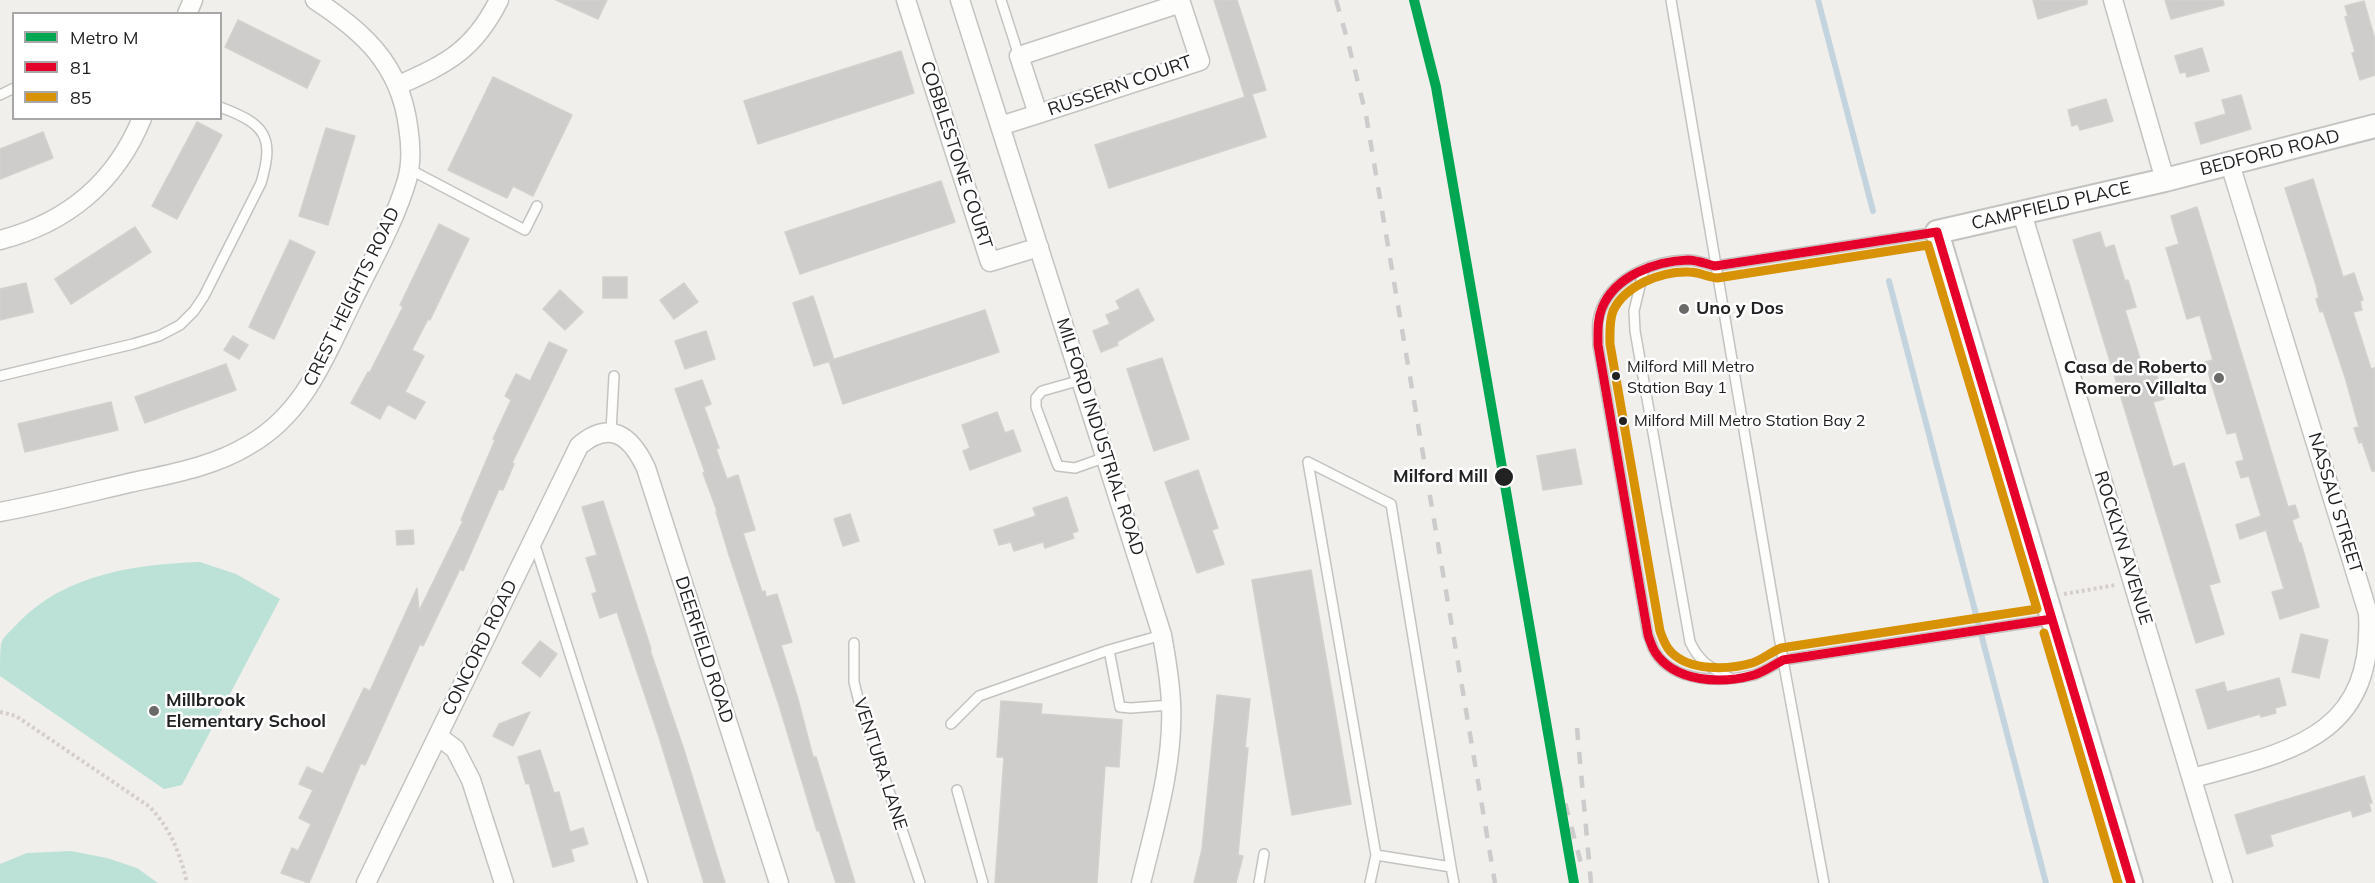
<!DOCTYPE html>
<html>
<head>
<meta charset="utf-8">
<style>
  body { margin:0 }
  #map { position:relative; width:2375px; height:883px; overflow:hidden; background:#f0efeb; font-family:Mulish,sans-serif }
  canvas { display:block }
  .legend { position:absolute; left:12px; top:12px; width:210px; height:108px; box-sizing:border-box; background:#fff; border:2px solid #a7a7a7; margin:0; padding:8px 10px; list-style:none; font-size:18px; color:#222 }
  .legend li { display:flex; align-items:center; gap:12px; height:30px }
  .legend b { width:30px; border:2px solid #a7a7a7 }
</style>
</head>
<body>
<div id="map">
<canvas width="2375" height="883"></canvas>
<ul class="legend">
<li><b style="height:8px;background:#00a651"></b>Metro M</li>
<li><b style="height:8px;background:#e4002b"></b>81</li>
<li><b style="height:8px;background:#d79205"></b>85</li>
</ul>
</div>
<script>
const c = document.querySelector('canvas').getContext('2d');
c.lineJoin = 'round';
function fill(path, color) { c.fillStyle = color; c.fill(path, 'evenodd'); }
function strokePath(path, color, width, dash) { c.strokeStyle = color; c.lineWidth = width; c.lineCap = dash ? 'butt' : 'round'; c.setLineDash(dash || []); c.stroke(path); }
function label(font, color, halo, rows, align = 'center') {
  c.font = font + ' Mulish,sans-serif'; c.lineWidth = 5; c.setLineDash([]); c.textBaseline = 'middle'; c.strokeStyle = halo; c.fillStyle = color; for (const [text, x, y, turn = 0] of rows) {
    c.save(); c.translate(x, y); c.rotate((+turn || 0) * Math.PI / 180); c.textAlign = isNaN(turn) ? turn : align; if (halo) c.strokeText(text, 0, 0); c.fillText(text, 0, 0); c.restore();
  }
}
const pitch = new Path2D(`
  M200,562l36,12 44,25 -98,186 -18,4 -164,-113c0,-9 0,-23 1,-32 2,-8 12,-15 17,-21 47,-49 118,-59 182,-61z
  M71,851l36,7 30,10 21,15h-158v-19l27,-11z`);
const stream = new Path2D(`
  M1818,0l55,211
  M1889,281l157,602`);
const building = new Path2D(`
  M556,0h51l-9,19z
  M1214,0h23l29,90 -14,4 14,43 -157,51 -14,-43 150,-48z
  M2033,0h54v4l-49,15z
  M2165,0h58l1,5 -53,14z
  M2364,1l11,39v35l-15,5 -8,-27 3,-1 -10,-35 3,-1 -3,-10z
  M238,20l82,41 -13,27 -82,-41z
  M2202,48l7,23 -22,6 -1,-5 -6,1 -5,-17z
  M901,51l13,42 -156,51 -14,-43z
  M493,77l79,38 -39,81 -20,-10 -6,12 -59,-28z
  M2241,95l10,34 -50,15 -6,-21 31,-9 -4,-14z
  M2106,99l7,22 -33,9 -2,-6 -6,2 -4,-16z
  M197,122l25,13 -45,84 -25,-13z
  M326,128l29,8 -27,89 -29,-9z
  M43,132l10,26 -53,21v-30z
  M2313,179l30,98 11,-4 9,27 -3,1 2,9 -9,2 18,57 4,-1v103h-3l-10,-29 -3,1 -5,-15 5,-1 -14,-50 -22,-66 -3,1 -4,-13 3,-1 -3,-13 -31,-97z
  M941,181l14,41 -155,52 -15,-42z
  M2197,207l91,300 7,-2 4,12 -7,3 7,23h2l18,64 -39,12 -8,-27 12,-3 -18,-59 -26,9 -4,-14 25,-9 -12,-40 -8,2 -5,-16 8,-2 -8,-28 -9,2 -22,-72 8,-2 -13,-45 -13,4 -21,-71 13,-4 -8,-28z
  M439,224l30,15 -39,81 -2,-1 -16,31 12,6 -19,36 20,10 -10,17 -27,-15 -8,15 -29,-16 17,-31h2l33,-65 -3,-2z
  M135,227l16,25 -80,52 -16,-25z
  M2100,232l5,16 9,-3 11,36 3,-1 8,27 -11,3 20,65 11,-3 8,27 -11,3 20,65 11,-4 36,119 -11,3 15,49 -28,9 -123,-403z
  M290,240l25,12 -41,87 -25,-12z
  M603,277h24v21h-24z
  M26,283l7,29 -33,8v-31z
  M684,283l14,19 -24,17 -14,-19z
  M1138,289l16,31 -37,22 1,3 -17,7 -8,-21 17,-7 -4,-9 14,-6 -4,-8z
  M560,290l23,22 -18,18 -22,-21z
  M813,296l21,64 -20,6 -21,-63z
  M985,310l14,42 -156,52 -14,-43z
  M706,331l9,28 -30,10 -10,-28z
  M233,336l15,9 -9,14 -15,-9z
  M549,342l18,8 -55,113 2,1 -11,26 -4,-1 -36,82 -3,-2 -37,77 -3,-2 -55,121 -4,-2 -52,120 -28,-10 11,-25 6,3 13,-27 -12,-6 14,-28 -14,-6 8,-17 16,7 41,-86 6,3 47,-103 2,23 44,-90 -2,-1 34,-80 -2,-1 18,-39 -6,-4 11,-22 14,7z
  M1162,358l27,81 -35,12 -27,-82z
  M226,364l10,26 -91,33 -10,-26z
  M702,380l9,24 -7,3 15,41 -3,1 11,30 11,-4 17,55 -12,3 19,59 3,-1 1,6 11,-3 15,48 -11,3 17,54 15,58h3l39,126h-19l-17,-53 -2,1 -38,-126 -50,-150 -13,-43 1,-1 -14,-38 2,-1 -30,-83z
  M111,402l7,28 -93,22 -7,-28z
  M997,412l8,21 8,-3 8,21 -51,19 -7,-19 7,-3 -8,-23z
  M1575,449l7,35 -39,6 -6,-34z
  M1198,470l20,58 -6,2 12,34 -27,9 -32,-91z
  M1067,497l11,34 -6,2 2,5 -29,10 -2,-6 -29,9 -3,-9 -12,3 -5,-15 42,-14 -3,-8z
  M603,501l48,148 -1,1 34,100 41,133h-21l-45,-146 -42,-125 -17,6 -8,-24 5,-2 -11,-34 11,-3 -15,-48z
  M850,514l9,27 -16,5 -9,-27z
  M413,530l1,14 -17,1 -1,-14z
  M1311,570l40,234 -59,11 -40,-235z
  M2301,634l27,6 -9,38 -27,-6z
  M540,641l17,13 -17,23 -18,-14z
  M2279,678l7,27 -11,3 1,5 -15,4 -1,-3 -52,15 -12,-39 28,-8 3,10z
  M1217,695l33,4 -5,49h3l-10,107 5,1 -7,27h-42l8,-34z
  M1001,701l41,3 -1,10 81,6 -3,47 -14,-1 -8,117h-102l9,-126h-7z
  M530,712l-17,34 -20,-10 6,-12z
  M540,750l14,43 5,-1 11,40 13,-4 5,16 -17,5 3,12 -21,6 -24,-84 -3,1 -8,-27z
  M2364,776l8,27h-3l2,8 -18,6 -2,-7 -81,25 3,11 -26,8 -12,-39z`);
const path = new Path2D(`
  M2064,594l52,-9
  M0,712l16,4 134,91c21,23 30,46 37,76`);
const service = new Path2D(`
  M1001,0l18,56
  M1671,0l112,660 41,223
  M0,95l14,-7
  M409,169l116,61 12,-24
  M1937,232l-222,34c-8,-2 -18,-6 -27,-6 -38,1 -83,20 -90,61 -1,7 0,16 0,24l50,290c3,6 4,12 7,17 20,32 68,30 99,23 10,-3 20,-10 29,-15l270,-41
  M1644,269l-10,42 1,20 55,311c10,21 20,25 40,36
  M0,376l133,-32 26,-8 21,-11 14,-14 10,-15 57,-113c14,-47 4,-59 -41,-76
  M1081,380l-39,11 -6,7v9l22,59 17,2 31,-11
  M611,431l3,-55
  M534,542l109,341
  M1162,635l-53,15 11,57 11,1 40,-3
  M854,643v39l5,20 61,181
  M951,724l28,-28 130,-46
  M957,790l26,93
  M1376,855l75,12 3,16
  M1259,883l5,-29
  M1370,883l6,-28 -68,-393 83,42 60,363`);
const minor = new Path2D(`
  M906,0l84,262 49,-15
  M960,0l202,635c4,22 8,45 9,68 3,60 -16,122 -30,180
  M2113,0l52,180
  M187,14l6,-14
  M399,85c49,-22 75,-35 100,-85
  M1000,126l38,-12 -19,-58 162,-53 19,58 -162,53
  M2022,213l201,670
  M0,240c67,-17 116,-58 142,-122
  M0,512c43,-8 86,-19 129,-29 41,-9 84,-16 120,-38 54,-31 74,-84 100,-137 20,-42 45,-84 58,-128 5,-18 4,-36 1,-54 -8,-61 -44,-94 -93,-126
  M438,736l17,13 16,31 33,103
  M2193,778c94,-26 182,-39 175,-165l-138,-449
  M366,883l213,-437c31,-27 52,-10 67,22l133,415`);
const tertiary = new Path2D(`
  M2131,883l-194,-651 228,-52 210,-54`);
const rail = new Path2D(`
  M1336,0l12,42 18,73 129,768
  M1577,728l14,155
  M1547,734l36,137`);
const bus1 = new Path2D(`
  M1937,232l115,387 -269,41c-9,5 -19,12 -29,15 -32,9 -79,8 -99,-23 -3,-5 -5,-11 -7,-17l-50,-290c0,-13 -1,-25 4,-37 13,-32 53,-47 86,-48 9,0 18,4 27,6z
  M2052,619l79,264`);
const bus2 = new Path2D(`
  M1928,245l109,364 -256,39c-10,4 -19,12 -29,15 -24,7 -63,8 -81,-11 -6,-6 -8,-13 -11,-21l-50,-287c0,-11 -1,-22 3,-33 12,-26 49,-40 76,-39 10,0 18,5 28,6z
  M2044,633l74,250`);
const metro1 = new Path2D(`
  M1414,0l22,87 138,796`);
const markers = [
  [1684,309,6,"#6a6a68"],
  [1616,376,5,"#222"],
  [2219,378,6,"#6a6a68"],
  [1623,421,5,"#222"],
  [1504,477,10,"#222"],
  [154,711,6,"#6a6a68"]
];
const busNames = [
  ["Milford Mill Metro",1627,367],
  ["Station Bay 1",1627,388],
  ["Milford Mill Metro Station Bay 2",1634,421]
];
const streetNames = [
  ["RUSSERN COURT",1120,86,-19],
  ["BEDFORD ROAD",2270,153,-14],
  ["COBBLESTONE COURT",956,155,72],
  ["CAMPFIELD PLACE",2051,206,-13],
  ["CREST HEIGHTS ROAD",352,297,-64],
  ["MILFORD INDUSTRIAL ROAD",1100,437,72],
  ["NASSAU STREET",2335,503,73],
  ["ROCKLYN AVENUE",2123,548,73],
  ["CONCORD ROAD",480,648,-64],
  ["DEERFIELD ROAD",704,650,72],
  ["VENTURA LANE",880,764,72]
];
const poiNames = [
  ["Uno y Dos",1696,309],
  ["Casa de Roberto",2207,368,"right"],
  ["Romero Villalta",2207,389,"right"],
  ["Millbrook",166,701],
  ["Elementary School",166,722]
];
const stopNames = [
  ["Milford Mill",1488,477]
];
fill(pitch, '#bce1d7');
strokePath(stream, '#c3d4de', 6);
fill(building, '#cecdcb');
strokePath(building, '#d3d1cd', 1.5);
strokePath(service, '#c3c3c1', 12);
strokePath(minor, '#c3c3c1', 21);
strokePath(tertiary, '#c3c3c1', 26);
strokePath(path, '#d6cecb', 4, [3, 3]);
strokePath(service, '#fdfdfc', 9);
strokePath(minor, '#fdfdfc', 18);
strokePath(tertiary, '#fdfdfc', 22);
strokePath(rail, '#ccc', 4.5, [12, 12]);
strokePath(bus1, '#e4002b', 9);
strokePath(bus2, '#d79205', 9);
strokePath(metro1, '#00a651', 10);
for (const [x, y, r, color] of markers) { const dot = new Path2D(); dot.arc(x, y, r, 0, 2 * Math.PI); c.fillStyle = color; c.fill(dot); strokePath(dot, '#fff', 2); }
label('16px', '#222', '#fff', busNames, 'left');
label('18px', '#222', '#fff', streetNames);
label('bold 18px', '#222', '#fff', poiNames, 'left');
label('bold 18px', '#222', '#fff', stopNames, 'right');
</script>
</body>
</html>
